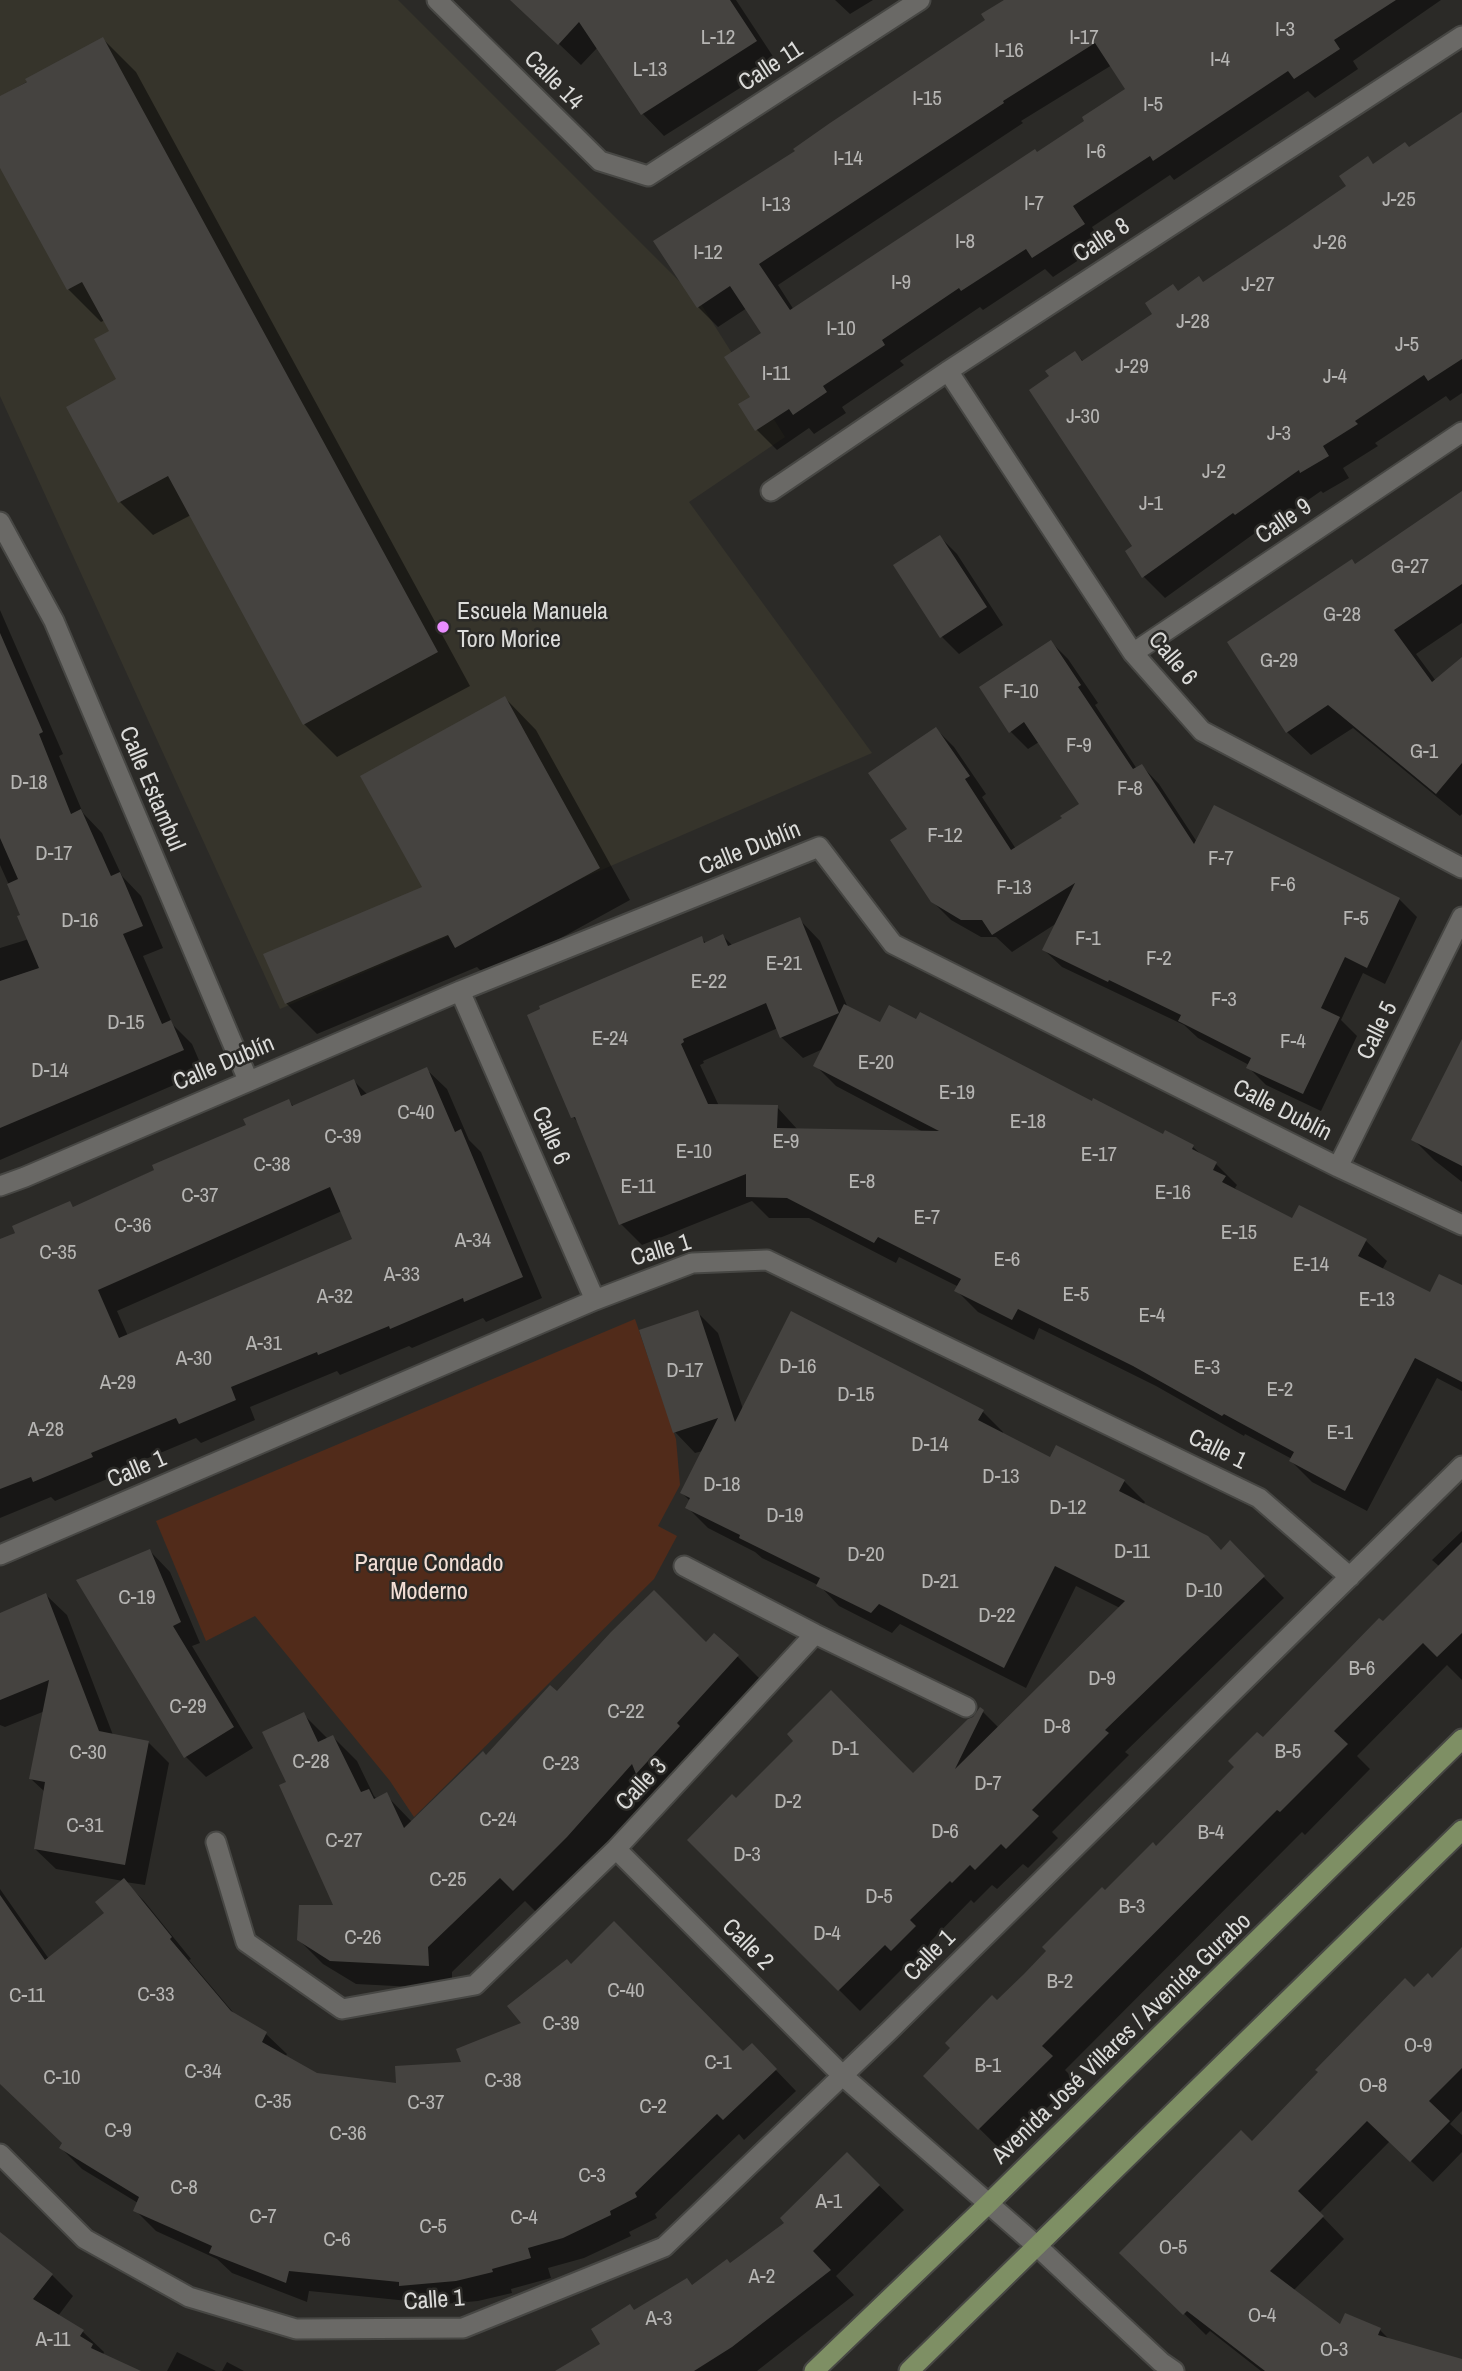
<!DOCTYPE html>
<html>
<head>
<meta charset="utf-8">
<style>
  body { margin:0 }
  canvas { display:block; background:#2b2a27 }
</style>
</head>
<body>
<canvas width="1462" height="2371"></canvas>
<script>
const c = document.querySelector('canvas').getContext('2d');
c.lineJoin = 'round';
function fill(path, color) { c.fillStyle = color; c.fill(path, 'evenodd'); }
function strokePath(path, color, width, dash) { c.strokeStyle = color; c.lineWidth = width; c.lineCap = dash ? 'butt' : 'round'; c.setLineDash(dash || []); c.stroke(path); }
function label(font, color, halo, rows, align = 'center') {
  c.font = font + ' "Archivo Narrow",sans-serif'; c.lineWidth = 5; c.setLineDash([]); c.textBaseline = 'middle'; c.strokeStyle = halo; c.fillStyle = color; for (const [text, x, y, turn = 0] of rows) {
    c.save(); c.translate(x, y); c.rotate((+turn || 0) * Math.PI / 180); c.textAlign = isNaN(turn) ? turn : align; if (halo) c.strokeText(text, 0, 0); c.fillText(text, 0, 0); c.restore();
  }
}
const built = new Path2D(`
  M0,0h398l301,301 86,136 -96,65 183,251 -592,256 -280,-613z`);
const green = new Path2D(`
  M635,1319l41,120 4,46 -22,41 19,10 -23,43 -240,238 -24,-36 -135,-165 -49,25 -50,-120z`);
const shadow = new Path2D(`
  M513,0h223l42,64 -114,72 -22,-23 -44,-66 -17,18z
  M835,0h38l-23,14z
  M1019,0h422l-88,61 5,8 -43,29 -7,-7 -134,89 -4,-5 -78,52 11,17 -50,33 -8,-8 -62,41 -3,-3 -80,54 4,4 -62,42 4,6 -32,21 -5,-6 -32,22 -20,-20 -4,-33 11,-64 -17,-25 -29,19 -20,-20 99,-155zM1112,65l16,24 -42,32 -292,189 -16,-25 245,-162 -2,-2z
  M103,39l33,33 334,614 -133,71 -33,-33 -113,-209 -38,20 -33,-33 -52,-94 50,-28 -7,-48 -6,-12 -4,2 -33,-33 -68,-125v-67z
  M1462,114v279l-12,8 -4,-5 -71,47 3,3 -35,22 6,10 -26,15 -2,-2 -63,44 -3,-2 -90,65 -21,-21 -10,-31 -82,-170 23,-23 9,9 71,-47 24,-22 25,-10 144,-97 20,-27 6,6 36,-16z
  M1462,493v130l-46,31 20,27 26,-22v155l-2,2 -107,-88 -42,27 -24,-23 69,-167z
  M940,537l17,17 46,71 -44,29 -17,-17z
  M0,610l63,144 -4,2 24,57 19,20 20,43 19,20 22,52 -20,8 30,69 19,19 12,28 -204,88v-212l29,-9 -6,-23 -23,-51z
  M1051,642l17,17 30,44 -3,2 42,64 5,-3 17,18 38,58 202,57 18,18 -32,67 -22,-11 -22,47 16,16 -36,75 -55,-26 -18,-18 1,-2 -51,-27 -14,-13 -122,-58 -18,-17 13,-27 -45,29 -16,-15h-15l-30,-17 -19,-19 -23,-71 27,-101 18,18 32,47 -4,3 34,52 48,-30 17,-14 -42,-63 -11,7 -18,-18z
  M505,698l31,32 94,170 -142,78 -11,-11 -160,67 -31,-31 138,-115z
  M799,919l21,22 28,67 33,16 212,79 71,33 2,-4 27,15 11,10 12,7 21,21 -2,3 6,6 52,26 72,20 22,21 -5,9 48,25 32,-9v105l-25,-13 -70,133 -55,-29 -21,-21 1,-2 -47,-25 -1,2 -88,-50 -117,-58 -5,12 -56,-28 -21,-21 2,-4 -60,-30 -3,6 -87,-45h-40l-17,-17 -110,44 -21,-21 -41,-100 -7,-7 128,-179 6,6 16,-8 10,10zM778,1028l3,9 22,21 20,-9 -8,16 21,21 89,47 -127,-3 -21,-23 -58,-1 -19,-41 4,-2 -1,-2z
  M1462,1043v139l-28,-22 -21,-21z
  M426,1069l21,20 22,51 12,12 61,146 -56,24 -3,-4 -71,30 -3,-2 -69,29 -3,-4 -87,36 5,13 -54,23 -5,-5 -86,36 2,3 -57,24 -4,-4 -51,21v-277l70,-38 4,5 174,-82 41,-25 5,6 60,-26 14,14zM342,1211l12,29 -226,96 -11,-25z
  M697,1312l21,21 25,76 239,2 21,21 -1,3 49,25 73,21 21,21 -2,3 78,47 9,-9 54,55 -159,154 4,3 -77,77 6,6 -30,30 -5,-4 -26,25 -5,-4 -18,18 -3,-3 -41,42 6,6 -23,23 -6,-7 -47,47 -170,-171 45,-40 178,-24 70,-64 16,16 121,-120 -44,-22 -50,102 -126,-64 -8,9 -53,-27 -19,-20 -58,-28 -7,-6 -47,-24 -21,-21 3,-6 -8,-8 21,-42 -8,2 -20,-21z
  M1462,1531v149l-15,-15 -90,91 13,13 -65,66 -3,-3 -237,238 10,10 -72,72 -77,-76 179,-183 51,-45 107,-109 177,-172 -8,-7z
  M150,1551l20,21 30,71 -8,3 61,102 -47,29 -20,-20z
  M46,1595l21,20 46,120 35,7 21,21 -24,122 -20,-3 19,19 47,58 -2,1 48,57 29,17 21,20 -2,3 31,18 82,10 65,-22 61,-39 47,-58 172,88 29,12 24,25 -52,49 -5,-6 -84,80 2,4 -28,14 2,4 -47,22 -36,10 3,10 -40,11 1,4 -34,8 -56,5 -4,-4 -109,-11 -2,11 -75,-29 -15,-14 -61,-28 -21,-21 3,-7 -56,-34 -21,-21 3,-5 -64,-62v-192l49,70 57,-46 17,-32 -67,-12 -21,-20 10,-57 -14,-13 14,-68 -40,16 -5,-2v-111z
  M706,1644l32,13 23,23 -100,116 -6,-6 -64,71 -54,52 -12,-12 -73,71v17l-96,-5 -33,-20 -24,-24 36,-33 -47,-124 15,-69 25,25 5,-2 24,24 17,35 3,3 9,-4 26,27 145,-129z
  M1462,1949v162l-12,13 12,11v17l-29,30 -43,-41 -71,72 25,26 -51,52 48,36 39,3 11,11 71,20v10h-201l-51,-40 -4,4 -84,-82 130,-109 162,-155 18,-9z
  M847,2154l57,56 -68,66 18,19 -97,76h-198l43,-27 33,-32 58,-26 38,-21 56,-42z
  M0,2248l52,27 21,21 -15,20 24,15 22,21 -1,3 34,16h-133l-4,-21z
  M177,2352l39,19h-49z
  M227,2362l17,9h-22z`);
const building = new Path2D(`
  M510,0h220l27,41 -116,74 -62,-93 -21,23z
  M1004,0h392l-62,40 6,9 -46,30 -6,-8 -135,90 -3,-5 -77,50 12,18 -53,34 -6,-9 -65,42 -2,-3 -77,52 3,5 -62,41 4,6 -34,23 -4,-6 -34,22 -17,-27 12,-7 -26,-40 37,-24 -31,-47 -33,22 -44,-67 142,-90 -2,-2 37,-26 155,-103 -4,-6zM1095,43l30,46 -43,28 2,4 -47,31 -2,-3 -245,161 -31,-46 245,-161 -1,-2z
  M103,37l335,615 -135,73 -135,-249 -50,27 -52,-96 50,-28 -22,-40 15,-8 -27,-49 -15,8 -67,-122v-72l27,-14 -2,-3z
  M1462,112v247l-34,22 -4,-6 -69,46 3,3 -35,22 6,10 -29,17 -1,-3 -64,45 -2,-2 -91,65 -17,-27 7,-5 -103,-156 20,-14 -4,-5 30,-20 7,10 70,-47 -7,-11 28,-19 5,7 21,-15 4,6 83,-55 60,-41 -7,-10 29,-20 5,8 32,-22 4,5z
  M1462,491v93l-68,46 38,52 30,-25v106l-26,31 -108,-89 -42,28 -59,-91 125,-83 3,5z
  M940,535l47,72 -47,31 -47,-73z
  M0,633l43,99 -4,2 32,80 10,-5 30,67 9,-4 23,54 -20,8 39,90 9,-4 13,30 -184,78v-147l39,-13 -22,-52 3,-1 -13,-31 11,-5 -18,-41z
  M1051,640l30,45 -3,2 55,82 9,-5 52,80 20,-39 186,93 -33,70 -22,-11 -24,51 19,9 -37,77 -57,-26 5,-10 -73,-37 3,-6 -72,-35 -1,2 -66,-32 33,-67 -83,52 -10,-15h-21l-30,-18 -41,-62 17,-11 -39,-56 68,-46 34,49 -5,3 46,71 51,-32 -2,-2 19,-12 -55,-82 -15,11 -30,-46z
  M505,696l95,172 -145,80 -7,-13 -163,69 -22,-50 159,-67 -62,-111z
  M800,917l39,96 -59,25 -14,-35 -83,36 1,3 -3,2 27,60 70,1 -1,23 162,3 -126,-65 31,-62 36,18 9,-17 27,14 4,-7 172,89 1,-3 70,36 2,-4 29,15 -2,4 25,13 -4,8 13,6 -4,6 70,36 7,-13 68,34 -9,17 72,36 9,-18 23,11v97l-47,-24 -70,133 -56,-30 5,-9 -70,-38 -2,2 -89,-50 -115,-57 -6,11 -58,-29 7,-12 -83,-42 -4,6 -87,-45 -41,-1v-23l-127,51 -44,-108 -4,1 -44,-103 13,-6 -1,-3 163,-70 2,7 19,-9 5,12z
  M1462,1039v127l-51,-26z
  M427,1067l28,65 6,-3 62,148 -59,25 -1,-4 -73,31 -1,-3 -71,29 -1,-3 -86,35 5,13 -57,24 -3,-6 -85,35 2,4 -60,25 -2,-5 -31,12v-250l15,-6 -3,-7 58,-25 3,6 81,-37 -2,-5 94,-40 -3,-6 46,-20 3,7 62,-27 7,17zM330,1187l22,52 -233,99 -21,-48z
  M698,1310l37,112 56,-111 193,99 -6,10 72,37 6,-12 69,35 -6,11 89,45 13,14 9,-10 35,36 -160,154 4,3 -77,77 7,6 -33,33 -5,-5 -26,26 -5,-5 -18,18 -2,-2 -40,39 6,6 -25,25 -6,-6 -47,46 -151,-151 45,-46 4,4 57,-57 -6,-7 44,-44 82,83 55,-54 5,-2 7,-10 4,3 -29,59 170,-168 -70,-35 -51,102 -125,-64 -8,9 -55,-27 4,-8 -81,-40 1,-3 -55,-27 5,-10 -10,-5 38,-75 -45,15 -34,-103z
  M1462,1542v91l-25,24 -14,-14 -89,88 14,13 -68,68 -3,-2 -235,236 11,10 -75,74 -55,-54 27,-28 -5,-5 47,-48 5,5 27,-26 22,-23 -4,-4 60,-60 3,3 48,-48 3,4 78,-79 -6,-6 29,-29 6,5 116,-119 4,3z
  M150,1549l31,73 -8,4 61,101 -50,31 -108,-178z
  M654,1590l52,52 8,-9 25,22 -62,68 3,3 -44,48 -4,-10 -65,73 -54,54 -13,-13 -72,69 1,19 -99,-5 -33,-21 2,-35h34l-54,-120 7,-3 -24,-50 42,-20 14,30 15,-7 28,57 8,-3 5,10 13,-7 17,36 79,-77 3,4 64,-70 7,6 54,-59z
  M46,1593l53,138 50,10 -24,124 -91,-16 11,-67 -16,-3 20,-99 -49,20v-87z
  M124,1878l48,59 -2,2 61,72 36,21 -5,10 55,31 79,10 -1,-17 66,-4 -5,-13 65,-26 -14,-17 60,-47 4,5 43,-43 129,130 9,-8 25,26 -54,51 -6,-6 -82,79 2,4 -27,14 1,4 -48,23 -35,10 3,10 -39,11 1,3 -37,9 -57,5v-4l-110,-11 -3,12 -77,-30 3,-7 -79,-35 6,-14 -80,-49 3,-5 -62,-59v-189l45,65 59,-47 -9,-11z
  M1462,1947v121l-33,33 21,20 -40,41 -43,-41 -69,70 26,25 -54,55 70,53 5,-11 36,15 -3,7 84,24v12h-197l-78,-60 -4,4 -64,-62 122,-123 11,11 66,-69 -3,-2 90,-92 9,9 14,-14 4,5z
  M847,2152l33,33 -67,66 18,19 -99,77 -38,24h-139l45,-27 -9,-15 39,-25 4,6 53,-32 5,7 35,-26 3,4 54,-40 -4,-5z
  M0,2232l53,42 -20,25 51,31 -4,6 13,8 -2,4 50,23h-141z`);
const minor = new Path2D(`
  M437,0l163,161 48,15 272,-176
  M948,371l185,282 69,78 260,137
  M771,491l177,-120 514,-335
  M0,522l54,99 194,459
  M1133,653l329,-221
  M460,991l135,309
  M1338,1167l124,-250
  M0,1186l25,-9 435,-186 359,-144 74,97 445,223 124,58
  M0,1555l595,-255 97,-37 75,-3 492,238 91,79
  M684,1566l131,68 151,73
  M216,1842l30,100 96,67 133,-24 141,-136 199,-215
  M616,1849l227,227 195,171 123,115 13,9
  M0,2154l85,85 104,58 107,32 167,-1 201,-81 225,-216 573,-565`);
const primary = new Path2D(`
  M814,2371l174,-167 474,-465
  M909,2371l553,-541`);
const markers = [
  [443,627,7,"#e98dfe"]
];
const numberNames = [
  ["I-3",1285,30],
  ["L-12",718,38],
  ["I-17",1084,38],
  ["I-16",1009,51],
  ["I-4",1220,60],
  ["L-13",650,70],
  ["I-15",927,99],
  ["I-5",1153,105],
  ["I-6",1096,152],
  ["I-14",848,159],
  ["J-25",1399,200],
  ["I-7",1034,204],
  ["I-13",776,205],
  ["I-8",965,242],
  ["J-26",1330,243],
  ["I-12",708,253],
  ["I-9",901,283],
  ["J-27",1258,285],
  ["J-28",1193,322],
  ["I-10",841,329],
  ["J-5",1407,345],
  ["J-29",1132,367],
  ["I-11",776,374],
  ["J-4",1335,377],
  ["J-30",1083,417],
  ["J-3",1279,434],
  ["J-2",1214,472],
  ["J-1",1151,504],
  ["G-27",1410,567],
  ["G-28",1342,615],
  ["G-29",1279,661],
  ["F-10",1021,692],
  ["F-9",1079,746],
  ["G-1",1424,752],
  ["D-18",29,783],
  ["F-8",1130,789],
  ["F-12",945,836],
  ["D-17",54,854],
  ["F-7",1221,859],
  ["F-6",1283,885],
  ["F-13",1014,888],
  ["F-5",1356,919],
  ["D-16",80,921],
  ["F-1",1088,939],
  ["F-2",1159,959],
  ["E-21",784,964],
  ["E-22",709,982],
  ["F-3",1224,1000],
  ["D-15",126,1023],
  ["E-24",610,1039],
  ["F-4",1293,1042],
  ["E-20",876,1063],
  ["D-14",50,1071],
  ["E-19",957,1093],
  ["C-40",416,1113],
  ["E-18",1028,1122],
  ["C-39",343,1137],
  ["E-9",786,1142],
  ["E-10",694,1152],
  ["E-17",1099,1155],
  ["C-38",272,1165],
  ["E-8",862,1182],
  ["E-11",638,1187],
  ["E-16",1173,1193],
  ["C-37",200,1196],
  ["E-7",927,1218],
  ["C-36",133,1226],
  ["E-15",1239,1233],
  ["A-34",473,1241],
  ["C-35",58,1253],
  ["E-6",1007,1260],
  ["E-14",1311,1265],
  ["A-33",402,1275],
  ["E-5",1076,1295],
  ["A-32",335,1297],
  ["E-13",1377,1300],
  ["E-4",1152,1316],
  ["A-31",264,1344],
  ["A-30",194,1359],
  ["D-16",798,1367],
  ["E-3",1207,1368],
  ["D-17",685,1371],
  ["A-29",118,1383],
  ["E-2",1280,1390],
  ["D-15",856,1395],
  ["A-28",46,1430],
  ["E-1",1340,1433],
  ["D-14",930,1445],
  ["D-13",1001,1477],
  ["D-18",722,1485],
  ["D-12",1068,1508],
  ["D-19",785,1516],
  ["D-11",1132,1552],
  ["D-20",866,1555],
  ["D-21",940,1582],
  ["D-10",1204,1591],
  ["C-19",137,1598],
  ["D-22",997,1616],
  ["B-6",1362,1669],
  ["D-9",1102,1679],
  ["C-29",188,1707],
  ["C-22",626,1712],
  ["D-8",1057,1727],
  ["D-1",845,1749],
  ["B-5",1288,1752],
  ["C-30",88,1753],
  ["C-28",311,1762],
  ["C-23",561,1764],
  ["D-7",988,1784],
  ["D-2",788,1802],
  ["C-24",498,1820],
  ["C-31",85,1826],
  ["D-6",945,1832],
  ["B-4",1211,1833],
  ["C-27",344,1841],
  ["D-3",747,1855],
  ["C-25",448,1880],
  ["D-5",879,1897],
  ["B-3",1132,1907],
  ["D-4",827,1934],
  ["C-26",363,1938],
  ["B-2",1060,1982],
  ["C-40",626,1991],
  ["C-33",156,1995],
  ["C-11",27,1996],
  ["C-39",561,2024],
  ["O-9",1418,2046],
  ["C-1",718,2063],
  ["B-1",988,2066],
  ["C-34",203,2072],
  ["C-10",62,2078],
  ["C-38",503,2081],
  ["O-8",1373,2086],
  ["C-35",273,2102],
  ["C-37",426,2103],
  ["C-2",653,2107],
  ["C-9",118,2131],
  ["C-36",348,2134],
  ["C-3",592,2176],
  ["C-8",184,2188],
  ["A-1",829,2202],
  ["C-7",263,2217],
  ["C-4",524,2218],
  ["C-5",433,2227],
  ["C-6",337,2240],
  ["O-5",1173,2248],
  ["A-2",762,2277],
  ["O-4",1262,2316],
  ["A-3",659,2319],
  ["A-11",53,2340],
  ["O-3",1334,2350]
];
const streetNames = [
  ["Calle 11",771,67,-33],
  ["Calle 14",553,81,45],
  ["Calle 8",1102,241,-33],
  ["Calle 9",1284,522,-34],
  ["Calle 6",1172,659,50],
  ["Calle Estambul",151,789,67],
  ["Calle Dublín",750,849,-22],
  ["Calle 5",1378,1031,-64],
  ["Calle Dublín",224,1064,-23],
  ["Calle Dublín",1282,1111,27],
  ["Calle 6",550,1136,66],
  ["Calle 1",661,1251,-17],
  ["Calle 1",1217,1450,26],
  ["Calle 1",137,1470,-23],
  ["Calle 3",642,1785,-47],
  ["Calle 2",747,1945,45],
  ["Calle 1",930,1956,-45],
  ["Avenida José Villares / Avenida Gurabo",1122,2039,-44],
  ["Calle 1",434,2301,-4]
];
const poiNames = [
  ["Escuela Manuela",457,613],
  ["Toro Morice",457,641]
];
const parkNames = [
  ["Parque Condado",429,1565],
  ["Moderno",429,1593]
];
fill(built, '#36342b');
fill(green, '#512b1a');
fill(shadow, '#0007');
fill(building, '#454340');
strokePath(minor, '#474744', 23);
strokePath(primary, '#474744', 23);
strokePath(minor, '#6a6966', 19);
strokePath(primary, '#7e8f64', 19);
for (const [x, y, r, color] of markers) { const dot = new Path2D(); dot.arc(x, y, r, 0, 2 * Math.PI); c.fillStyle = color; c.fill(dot); strokePath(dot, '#2b2a27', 2.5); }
label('21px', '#b6b5b3', null, numberNames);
label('24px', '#dbdbd9', '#2b2a27', streetNames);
label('24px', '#dbdbd9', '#2b2a27', poiNames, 'left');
label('24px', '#f3ded5', '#2b2a27', parkNames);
</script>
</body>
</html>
